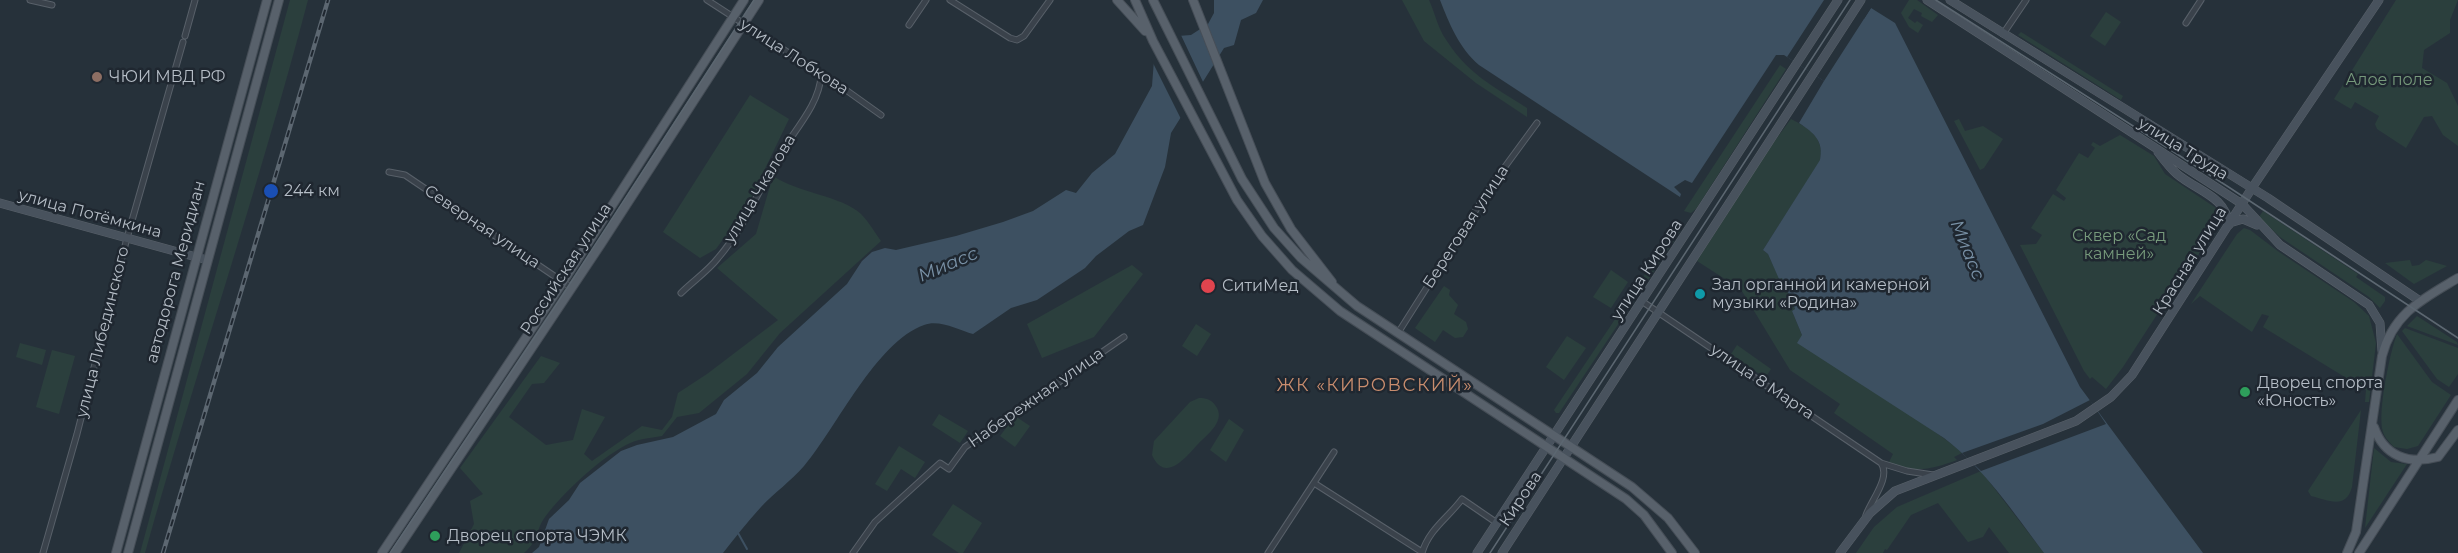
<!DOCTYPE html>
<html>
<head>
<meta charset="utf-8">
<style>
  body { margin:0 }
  canvas { display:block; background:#26313a }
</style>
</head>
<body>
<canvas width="2458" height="553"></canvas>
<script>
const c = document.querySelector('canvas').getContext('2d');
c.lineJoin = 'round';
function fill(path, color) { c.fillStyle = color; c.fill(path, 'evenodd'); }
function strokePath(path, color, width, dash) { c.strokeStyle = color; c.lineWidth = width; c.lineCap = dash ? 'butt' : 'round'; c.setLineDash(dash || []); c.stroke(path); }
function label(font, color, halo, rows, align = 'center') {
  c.font = font + ' Montserrat,sans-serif'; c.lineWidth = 5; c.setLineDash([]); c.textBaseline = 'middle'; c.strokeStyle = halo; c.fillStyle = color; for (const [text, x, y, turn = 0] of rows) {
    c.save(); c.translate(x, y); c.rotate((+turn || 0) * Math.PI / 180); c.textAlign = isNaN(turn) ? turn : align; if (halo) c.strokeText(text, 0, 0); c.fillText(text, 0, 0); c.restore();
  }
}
const green = new Path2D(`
  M290,0h18c-49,186 -111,368 -163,553h-5z
  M1402,0h27c5,11 8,24 14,35 23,38 48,50 84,73v9l-51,-34 -52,-42z
  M1909,0h8l21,15 -6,7 -11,-6 1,-3 -8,-4 -6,9 7,5 2,-2 6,4 -5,8 -9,-6 -8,-14z
  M2396,0h62l-8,20v13l-26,17 -2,18 25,15 11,23v40l-15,-11 -11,-19 -8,1 -18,31 -29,-19 -2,-5 4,-8 -24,-14 -4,7 -17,-10z
  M2106,12l15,10 -16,24 -15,-10z
  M2021,32l102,64 -2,4 -103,-65z
  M1780,65l6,4 -90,140 -5,4 -7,-2z
  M750,95l39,24 -42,87 -31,43 -16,9 -37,-26z
  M1791,119c18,9 34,19 29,42l-57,89 5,4 11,24 3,-1 13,32 -3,2 10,24 151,110 9,8 -8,4 3,3c-24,9 -44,14 -68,2l4,-8 -59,-41 6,-9 -50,-34 -53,-87 -9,-2 -31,-20 71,-111z
  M1959,119l6,12 18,-5 20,13 -19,29 -4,2 -26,-49z
  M2120,135l34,21 11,18 51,34 1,3 -12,15 4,3c-3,16 -16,33 -22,49l-7,1 -57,88 -17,22 -14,-12 -2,2 -6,-8 -64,-126 16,-1 6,-9 -11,-7 22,-34 11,7 2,-3 -10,-8 23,-37 9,5 7,-10 -4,-3 2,-3 7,4z
  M773,176c25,17 69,20 88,38 8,8 14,19 20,27l-101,92 -33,41 -48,39 -22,4 -15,19c-13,2 -25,3 -36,9 -28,15 -62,47 -81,72 -10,14 -5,22 -21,36h-65l15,-29 -4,-23 13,-7 -23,-26 81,-112 19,7 -16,20 -12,1 -23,33 37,28 27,-5 9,-31 23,8 -21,37 8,7 50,-35 20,4 10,-13 6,-24 29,-19 71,-54 -61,-52 39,-34z
  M2263,211l95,63 -2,3 29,20v4l-5,7 -11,-11 -89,-60 -21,-20z
  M1678,224l5,3 -37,56 -3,-1 -2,-2z
  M2244,228l6,2 29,22 75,50 15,14 7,27 -7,59h-4l1,-12 -103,-63 6,-11 -7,-2 -10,18 -52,-36 -9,8 46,-70z
  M2410,260l2,6 7,-1 7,-5 21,6 -33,18 -29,-21z
  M1132,265l11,9 -49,63 -52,21 -15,-34z
  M1611,270l17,12 -17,26 -18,-11z
  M1444,286l6,4 -1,5 9,10 -4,9 12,8 2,7 -5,8 -8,1 -12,-8 -8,12 -20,-14z
  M1630,297l5,2 -76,114h-3l-2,-3z
  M2417,316l40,26 1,3 -51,-19z
  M1196,324l15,10 -14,22 -15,-10z
  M2405,328l53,20v26l-9,13 -12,-8 -35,-48z
  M2397,334l35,48 19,13 -33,51 -11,3 -13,-2c-4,-4 -9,-9 -11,-15 -6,-19 7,-80 14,-98z
  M1567,336l19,12 -22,32 -18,-13z
  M20,343l26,7 -4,15 -26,-8z
  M1737,345l34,24 -6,9 -34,-24z
  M52,350l23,6 -16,58 -23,-7z
  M1199,398c6,0 12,1 16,7 12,15 -7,29 -17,39 -12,13 -33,40 -46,11l2,-14 36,-39z
  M2361,410l-9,77c-6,23 -24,13 -41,9l-3,-5z
  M939,414l29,17 -8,12 -28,-18z
  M1015,416l15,10 -15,21 -15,-11z
  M1229,419l15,11 -18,32 -16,-12z
  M899,446l26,16 -10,16 -14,-9 -14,22 -12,-7z
  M2374,448l17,14 16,2 -42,64z
  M1981,471l63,82h-35l-20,-26 -6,10 -15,5 -30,-39 -27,12 -24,35 -2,-1 -2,4h-27l18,-26 23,-20z
  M953,504l29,19 -19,30h-4l-27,-18z`);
const water = new Path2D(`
  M1214,0h49l-7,13 -15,7 -7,25 -10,3 -53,85 -6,34 -22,58 -14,6 -33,25 -11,12 -48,32 -26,8 -38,26c-14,-4 -34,-15 -49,-9 -48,17 -87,102 -120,141 -13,15 -30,27 -43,41 -14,15 -26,31 -38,46h-191l7,-6 10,-28 20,-19 11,-17 41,-32 16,-6 36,-8 43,-23 8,-14 33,-27 21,-26 69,-63 15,-23 10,-9 13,-4 11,2 60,-14 47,-14 30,-11 33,-21 10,3 16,-20 23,-19 37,-68 2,-26 24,-24 13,-1 17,-11 6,-11z
  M1440,0h392l32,19 7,-11 24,15 185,364 123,166h-159c-31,-41 -59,-84 -100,-115l-147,-95 5,-8 -10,-24 3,-2 -13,-31 -3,1 -11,-25 -5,-4 57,-90c4,-19 -6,-27 -21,-37l25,-42 -40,-26h-8l-84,128 -7,-3 -11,7 7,7 -1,3 -201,-132c-20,-17 -30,-42 -39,-65z`);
const pier = new Path2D(`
  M1824,0h14l25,16 6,-10 2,2 -47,73 -37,-24z
  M1180,33l24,51 -22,37 -31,-62 13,-20z
  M2090,400l16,24 -125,47 -19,-18 81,-29z`);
const stream = new Path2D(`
  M738,533l9,16`);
const street = new Path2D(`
  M30,0l22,5
  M707,0l139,90 35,25
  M950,0l60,38 7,2 7,-4 26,-36
  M2186,23l15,-23
  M909,25l17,-25
  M2003,34l23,-34
  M185,36l10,-36
  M389,172l16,3 167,113
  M681,293c12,-12 27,-22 37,-35 26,-30 39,-65 59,-99 14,-25 43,-54 44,-84
  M1643,302l238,161
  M1398,333l95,-150 44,-60
  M1314,483l108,69
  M1866,515c6,-16 25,-38 15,-52l26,8 26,4
  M43,553l34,-119 50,-196 56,-196
  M853,553l22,-31 65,-59 9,6 16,-22 159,-110
  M1268,553l66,-101
  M1422,553c7,-24 26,-35 40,-54l35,24`);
const secondary = new Path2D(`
  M1927,0l315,204 38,41 89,60 11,18 2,28
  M1950,0l318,198 152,103
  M2158,152c6,8 12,16 19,22 20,17 49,22 52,51
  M0,203l207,57
  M2233,222l10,-3 14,6
  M1477,553l361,-553
  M1502,553l359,-553
  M1840,553l30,-40 25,-22 181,-70 35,-24 21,-22 120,-187 127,-188`);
const primary = new Path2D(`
  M1117,0l28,31
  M1135,0l18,41 84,159 25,36 30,34 48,41 286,188 18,16 28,38
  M1153,0l89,179 32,49 27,30 56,48 275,181 36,31 27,35
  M1193,0l72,183 26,46 41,53
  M2374,427c10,29 34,38 64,30l20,-27
  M116,553l151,-553
  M128,553l151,-553
  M382,553l181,-271 181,-282
  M395,553l206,-309 158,-244
  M2347,553l9,-21 26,-176c11,-43 41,-57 76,-78
  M2359,553l99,-153`);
const tram = new Path2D(`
  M1936,0l291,186 231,152
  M390,553l170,-254 194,-299
  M1490,553l360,-553`);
const rail = new Path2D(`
  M163,553l165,-553`);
const markers = [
  [97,77,6,"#8d6e63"],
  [271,191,8,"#1a4fb4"],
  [1208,286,8,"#e0444e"],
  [1700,294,6,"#0f9aa8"],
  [2245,392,6,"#2e9e5b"],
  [435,536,6,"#2e9e5b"]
];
const streetNames = [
  ["улица Лобкова",794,57,33],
  ["улица Труда",2183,149,32],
  ["улица Чкалова",760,189,-59],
  ["улица Потёмкина",90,214,15],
  ["Северная улица",482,227,34],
  ["Береговая улица",1466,227,-57],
  ["Красная улица",2190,261,-58],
  ["Российская улица",566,269,-57],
  ["улица Кирова",1647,270,-57],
  ["автодорога Меридиан",176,272,-75],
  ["улица Либединского",103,332,-76],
  ["улица 8 Марта",1762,382,34],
  ["Набережная улица",1036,398,-35],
  ["Кирова",1521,499,-56]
];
const poiNames = [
  ["ЧЮИ МВД РФ",109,77],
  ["244 км",284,191],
  ["Зал органной и камерной",1712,285],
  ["музыки «Родина»",1712,303],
  ["СитиМед",1222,286],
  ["Дворец спорта",2257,383],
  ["«Юность»",2257,401],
  ["Дворец спорта ЧЭМК",447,536]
];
const parkNames = [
  ["Алое поле",2389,80],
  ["Сквер «Сад",2119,236],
  ["камней»",2119,254]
];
const waterNames = [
  ["Миасс",1967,250,68],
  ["Миасс",948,265,-23]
];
const neighbourhoodNames = [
  ["ЖК «КИРОВСКИЙ»",1375,386]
];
fill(green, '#2b3f3d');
fill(water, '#3d5061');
fill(pier, '#26313a');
strokePath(stream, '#3d5061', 2);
strokePath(street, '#586069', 7);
strokePath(secondary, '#586069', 9);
strokePath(primary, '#464e57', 10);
strokePath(street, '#3a424b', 5);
strokePath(secondary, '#48525d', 8);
strokePath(primary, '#58616b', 8);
strokePath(tram, '#5c6771', 1.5);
strokePath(rail, '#5c6771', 4.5);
strokePath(rail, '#1f2730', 2, [7]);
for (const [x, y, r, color] of markers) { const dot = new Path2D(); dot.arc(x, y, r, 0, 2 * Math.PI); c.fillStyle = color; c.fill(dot); strokePath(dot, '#1f2730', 2); }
label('16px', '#b5bdc6', '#1f2730', streetNames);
label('16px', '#b5bdc6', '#1f2730', poiNames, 'left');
label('16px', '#76997b', '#1f2730', parkNames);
label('italic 18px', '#7991a6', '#1f2730', waterNames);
c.letterSpacing = '1.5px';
label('18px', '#c98d6e', '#1f2730', neighbourhoodNames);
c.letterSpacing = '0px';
</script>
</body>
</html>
